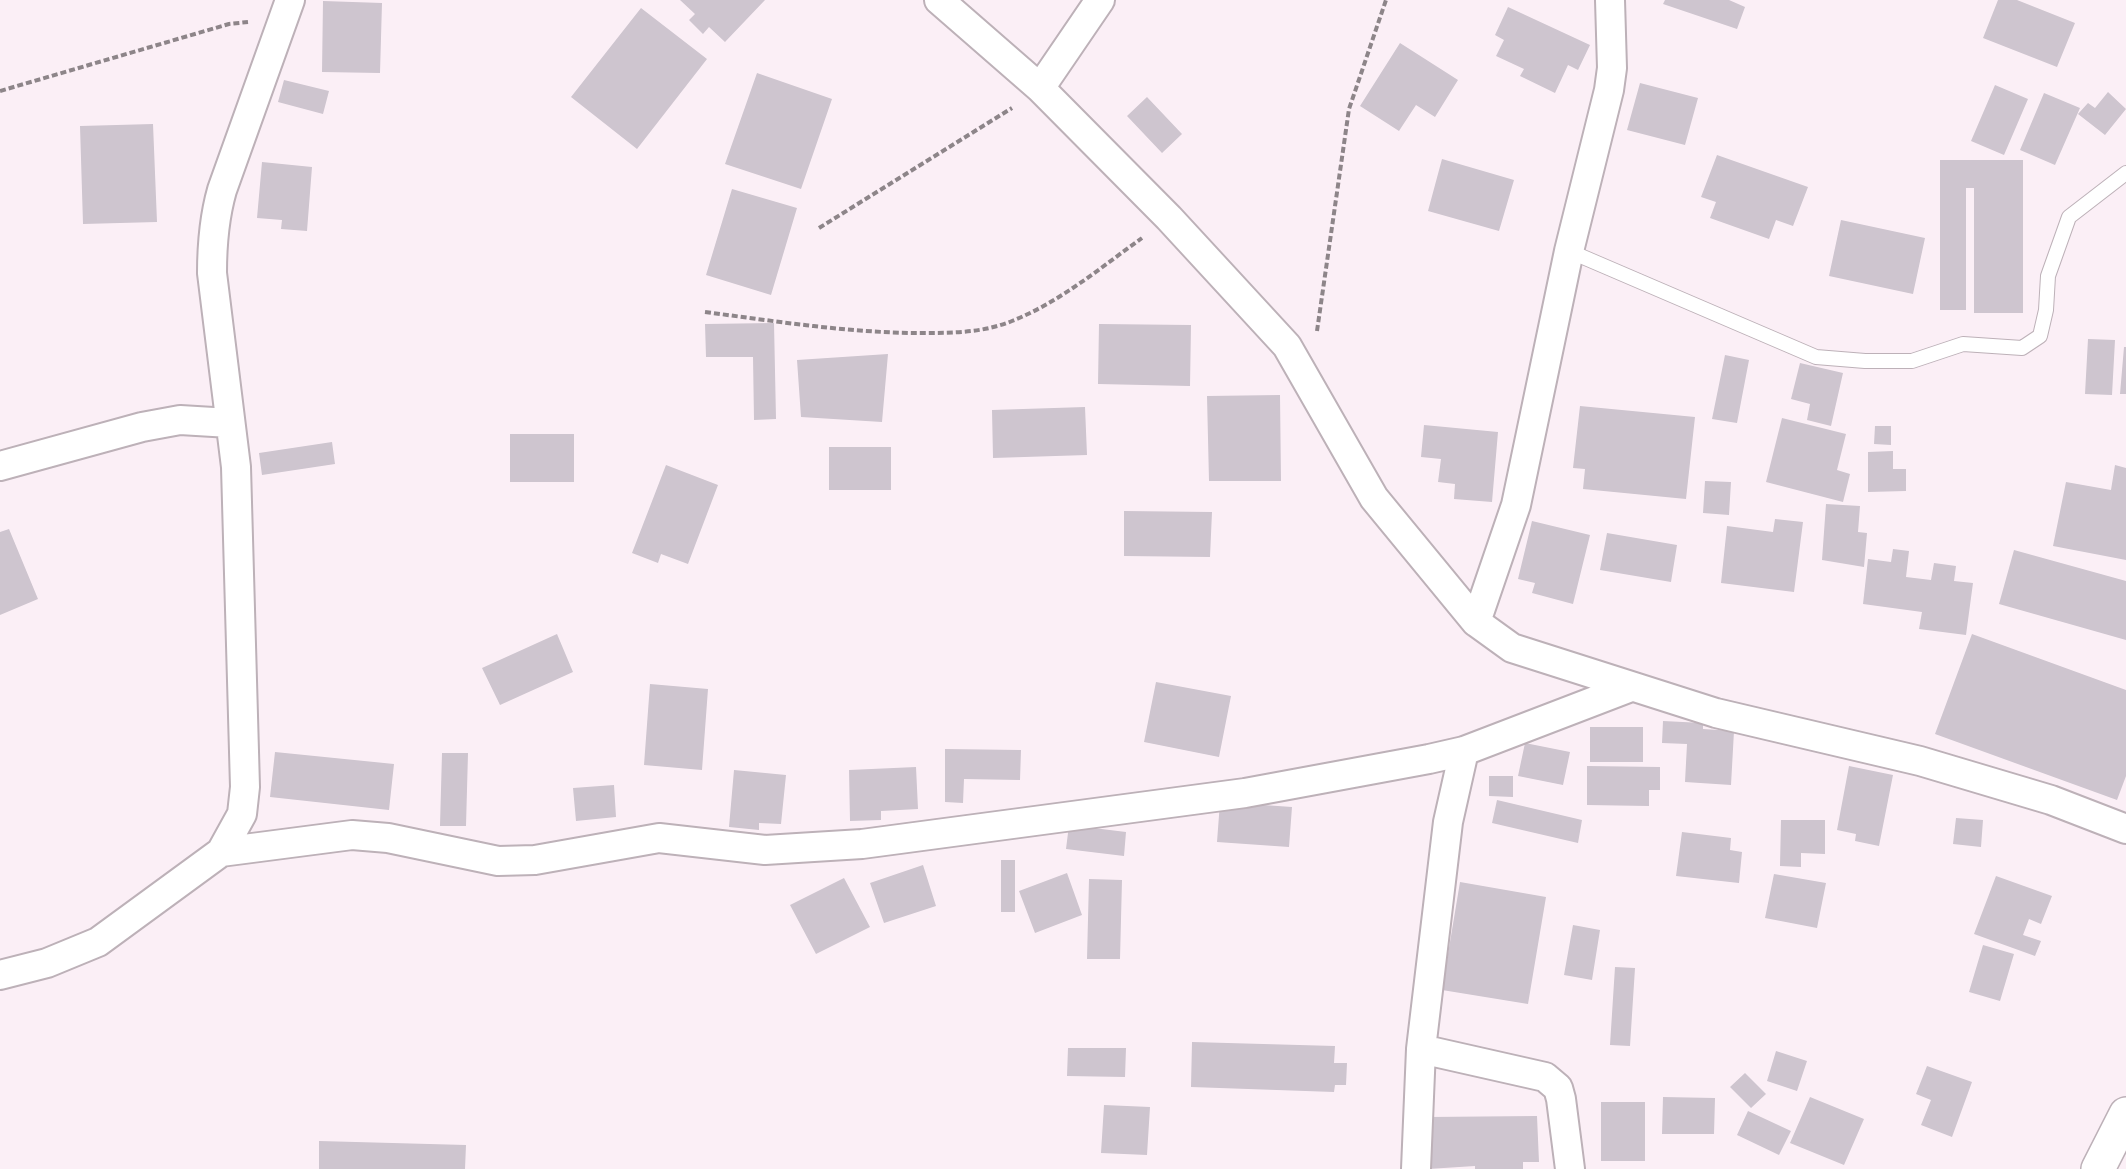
<!DOCTYPE html>
<html>
<head>
<meta charset="utf-8">
<style>
  body { margin:0 }
  canvas { display:block; background:#fbeff6 }
</style>
</head>
<body>
<canvas width="2126" height="1169"></canvas>
<script>
const c = document.querySelector('canvas').getContext('2d');
c.lineJoin = 'round';
function fill(path, color) { c.fillStyle = color; c.fill(path, 'evenodd'); }
function strokePath(path, color, width, dash) { c.strokeStyle = color; c.lineWidth = width; c.lineCap = dash ? 'butt' : 'round'; c.setLineDash(dash || []); c.stroke(path); }
const building = new Path2D(`
  M680,0h85l-40,42 -16,-15 -6,7 -14,-14 6,-6z
  M1665,0h64l16,7 -8,22 -74,-25z
  M1998,0h19l58,23 -18,44 -74,-29z
  M323,1l59,2 -2,70 -58,-1z
  M1508,7l82,38 -12,25 -10,-5 -13,28 -35,-17 4,-7 -28,-13 8,-16 -9,-5z
  M641,8l66,51 -70,90 -66,-52z
  M1400,43l58,37 -23,37 -19,-12 -17,26 -39,-25z
  M757,73l75,26 -31,90 -76,-25z
  M284,80l45,11 -6,23 -45,-12z
  M1640,83l58,15 -13,47 -58,-15z
  M1995,85l33,14 -24,56 -33,-14z
  M2108,92l18,17 -21,26 -27,-21 10,-11 7,5z
  M2044,93l36,15 -25,57 -35,-15z
  M1147,97l35,37 -20,19 -35,-37z
  M153,124l4,98 -74,2 -3,-98z
  M1717,155l91,32 -15,39 -17,-6 -7,19 -59,-21 6,-16 -15,-5z
  M1442,159l72,21 -15,51 -71,-20z
  M1940,160h83v153h-49v-125h-8v122h-26z
  M262,162l50,5 -5,64 -26,-2 1,-9 -25,-2z
  M732,189l65,19 -26,87 -65,-20z
  M1841,220l84,18 -12,56 -84,-18z
  M774,323l2,96 -22,1 -1,-63h-47l-1,-33z
  M1099,324l92,1 -1,61 -92,-2z
  M2088,339l27,1 -3,55 -27,-1z
  M2124,347h2v47h-6z
  M888,354l-6,68 -81,-5 -4,-57z
  M1725,355l24,5 -12,63 -25,-4z
  M1800,363l43,10 -12,53 -24,-6 3,-16 -19,-5z
  M1280,395l1,86h-72l-2,-85z
  M1580,406l115,11 -9,82 -103,-10 2,-20 -12,-1z
  M1085,407l2,48 -94,3 -1,-48z
  M1782,418l64,16 -9,36 13,4 -7,28 -77,-20z
  M1424,425l74,7 -6,70 -38,-3 1,-15 -17,-2 3,-23 -20,-2z
  M1875,426h16v19l-17,-1z
  M510,434h64v48h-64z
  M332,442l3,22 -73,11 -3,-22z
  M829,447h62v43h-62z
  M1893,451v18h13v22l-38,1v-40z
  M666,465l52,20 -30,79 -27,-10 -3,9 -26,-10z
  M2115,465l11,3v92l-73,-14 13,-64 45,8z
  M1705,481l26,1 -2,33 -26,-2z
  M1826,504l34,2 -2,26 9,1 -3,34 -42,-7z
  M1124,511l88,1 -2,45 -86,-1z
  M1775,519l28,3 -9,70 -73,-9 6,-57 46,6z
  M1532,521l58,14 -17,69 -41,-11 3,-10 -17,-4z
  M9,529l29,70 -38,16v-83z
  M1607,533l70,12 -6,37 -71,-12z
  M1893,549l16,2 -3,26 25,3 3,-17 22,3 -2,15 19,2 -7,52 -47,-6 3,-17 -59,-8 5,-45 23,3z
  M2014,550l112,31v59l-127,-36z
  M557,634l16,38 -73,33 -18,-37z
  M1972,634l154,56v86l-9,24 -182,-66z
  M1156,682l75,14 -12,61 -75,-15z
  M650,684l58,5 -6,81 -58,-5z
  M1663,721l40,2v6l31,2 -3,54 -46,-3 2,-38 -25,-1z
  M1590,727h53v35h-53z
  M1525,743l45,9 -7,33 -45,-9z
  M945,749l76,1 -1,30 -56,-1 -1,24 -18,-1z
  M275,752l119,12 -5,46 -119,-13z
  M442,753h26l-2,73h-26z
  M1587,766l73,1v23h-11v16l-62,-1z
  M1849,766l44,9 -14,71 -24,-5 1,-7 -19,-4z
  M916,767l2,42 -37,2v9l-31,1 -1,-51z
  M734,770l52,5 -5,49 -22,-1v7l-30,-3z
  M1489,776h24v21l-24,-1z
  M614,785l2,32 -40,4 -3,-33z
  M1497,800l85,20 -4,23 -86,-20z
  M1220,802l72,5 -3,40 -72,-5z
  M1956,818l27,2 -2,27 -28,-3z
  M1781,820h44v34l-24,-1v14l-21,-1z
  M1069,825l57,7 -2,24 -58,-7z
  M1682,832l49,6 -1,12 12,2 -3,31 -63,-7z
  M1001,860h14v52h-14z
  M923,865l13,41 -52,17 -14,-40z
  M1067,873l15,42 -47,18 -16,-42z
  M1774,874l52,9 -9,45 -52,-10z
  M1996,876l56,20 -11,28 -12,-5 -6,16 18,6 -6,15 -61,-22z
  M844,878l26,49 -54,27 -26,-49z
  M1089,879l33,1 -2,79h-33z
  M1460,882l86,15 -18,107 -86,-14z
  M1573,925l27,5 -8,50 -28,-5z
  M1983,945l31,9 -14,47 -31,-9z
  M1615,967l20,1 -5,78 -20,-1z
  M1192,1042l143,4 -1,17h13l-1,22h-11l-1,7 -143,-5z
  M1068,1048h58l-1,29 -58,-1z
  M1776,1051l31,10 -10,30 -30,-10z
  M1927,1066l45,16 -20,55 -31,-12 10,-25 -15,-6z
  M1745,1073l21,21 -15,14 -21,-21z
  M1663,1097l52,1 -1,36h-52z
  M1810,1097l54,22 -20,46 -54,-22z
  M1601,1102h44v59h-44z
  M1104,1105l46,2 -3,48 -46,-2z
  M1748,1111l43,20 -12,24 -42,-20z
  M1537,1116l2,46h-16v7h-48v-3l-47,3v-52z
  M319,1141l147,4 -1,24h-146z`);
const path = new Path2D(`
  M0,91l229,-67 19,-2
  M819,228l193,-120
  M705,312c69,9 138,20 208,21 33,0 67,1 99,-12 48,-19 88,-53 130,-83
  M1317,331l32,-222 37,-109`);
const lane = new Path2D(`
  M1569,251l247,106 49,4h47l51,-17 59,4 18,-12 6,-26 2,-34 21,-59 57,-44`);
const street = new Path2D(`
  M939,0l101,88 129,130 118,128 87,152 102,124 36,26 204,65 204,48 131,39 75,29
  M1040,88l60,-88
  M0,466l142,-39 38,-7 50,3
  M1476,622l40,-117 53,-254 40,-161 3,-22 -2,-68
  M221,852l131,-17 36,3 110,23 37,-1 124,-22 106,12 97,-6 383,-51 184,-34 35,-8 167,-64
  M0,975l47,-12 51,-21 123,-90 21,-38 3,-27 -9,-320 -24,-194c0,-29 2,-55 10,-83l68,-190
  M1421,1049l124,28 13,11 3,11 9,70
  M1416,1169l5,-120 27,-227 16,-71`);
const secondary = new Path2D(`
  M2098,1169l28,-55`);
fill(building, '#cec5cf');
strokePath(lane, '#bdb1b8', 16);
strokePath(street, '#bdb1b8', 32);
strokePath(secondary, '#bdb1b8', 36);
strokePath(path, '#8d8589', 4, [6, 3]);
strokePath(lane, '#fff', 14);
strokePath(street, '#fff', 28);
strokePath(secondary, '#fff', 33);
</script>
</body>
</html>
